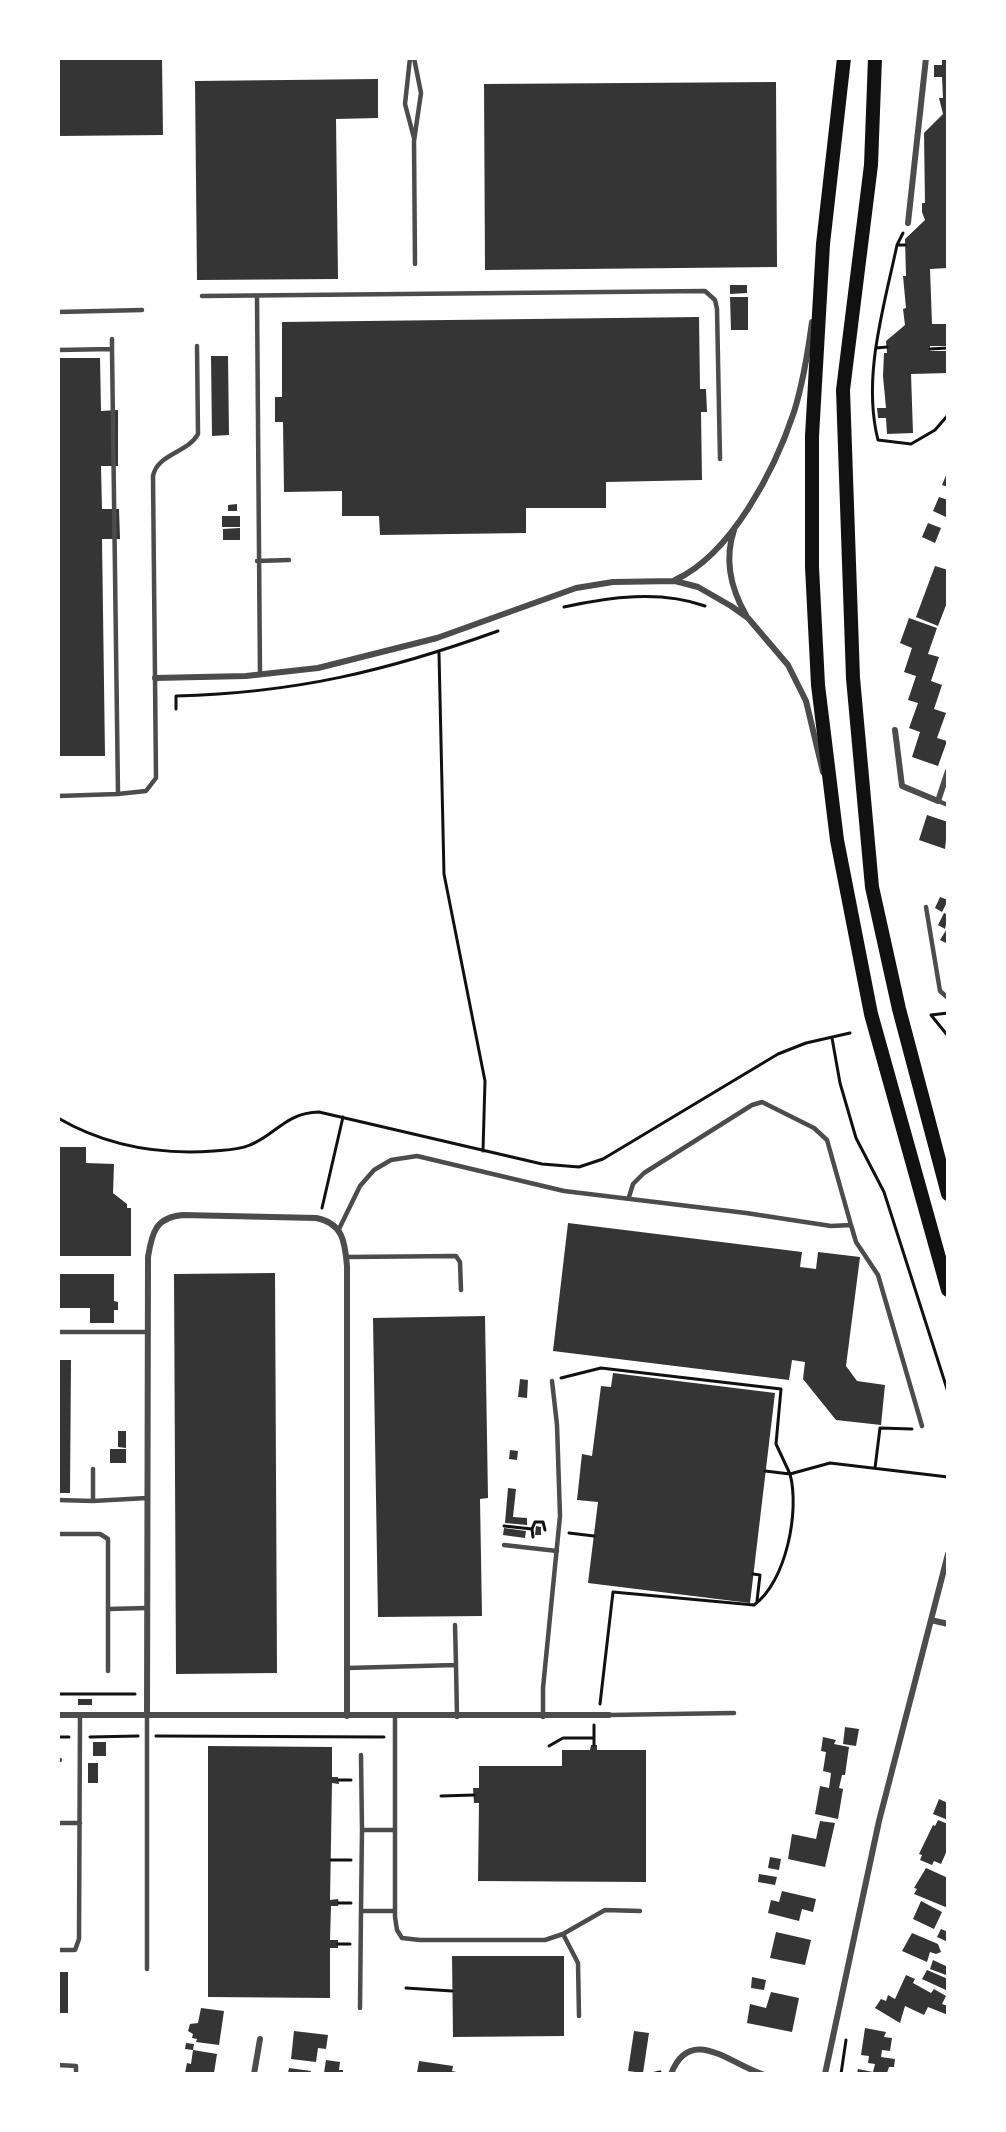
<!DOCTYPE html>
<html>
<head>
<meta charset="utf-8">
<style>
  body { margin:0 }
  #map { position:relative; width:1006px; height:2132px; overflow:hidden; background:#fff; font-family:Roboto,sans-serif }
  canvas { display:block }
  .frame { position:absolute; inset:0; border:60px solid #fff; pointer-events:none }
</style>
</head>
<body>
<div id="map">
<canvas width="1006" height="2132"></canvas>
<div class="frame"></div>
</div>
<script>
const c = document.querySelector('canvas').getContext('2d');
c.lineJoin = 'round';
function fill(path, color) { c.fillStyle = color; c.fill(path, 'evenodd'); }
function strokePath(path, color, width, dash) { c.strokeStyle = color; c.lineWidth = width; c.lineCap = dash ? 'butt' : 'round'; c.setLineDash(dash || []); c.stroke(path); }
const building = new Path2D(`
  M58,58h104l1,77 -105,1z
  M942,58h6v210l-18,1 2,55h16v22h-18v5h18v22l-37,1 2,59 -26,1 -1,-16h-8l-1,-10h9l-3,-32 1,-23h3l-1,-12 19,-16 -2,-16 3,-1 -3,-32h3l-1,-37 20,-19 -3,-8v-9h3l-1,-70 19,-19 -4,-16h4l-1,-21h-8v-12h8z
  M378,79v39l-42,1 2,160 -141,1 -2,-199z
  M776,82l1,185 -292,3 -1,-186z
  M730,285h17v8l-17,1z
  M730,297h18v33h-17z
  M699,317l1,72h6l1,23h-6l1,68 -96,2v26h-80v25l-146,2 -1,-19h-37v-25l-58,1 -1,-70h-8v-25h7v-75z
  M211,356h17l1,79 -17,1z
  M58,358h42l1,53 17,-1v56h-17l1,43h17l1,30h-18l3,217h-47z
  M947,473h1v14l-6,-2z
  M939,497l9,3 -2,17 -13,-6z
  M237,504v7h-9v-6z
  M222,516h18v11h-18z
  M928,523l13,5 -6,15 -13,-6z
  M240,528v12h-17v-11z
  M935,566l13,4v30l-10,26 -22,-9z
  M909,618l28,10 -9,26 11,3 -8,24 11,4 -8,24 12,4 -9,25 10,3 -9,25 -26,-9 8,-25 -11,-4 9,-25 -10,-3 8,-24 -12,-4 8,-24 -12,-5z
  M927,815l21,7 -3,27 -26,-9z
  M940,897l8,3 -6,12 -7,-4z
  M944,913l4,2 -3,14 -7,-4z
  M948,927v17l-8,-4z
  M58,1147h28v16l28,1 -1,29 14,11v4h4v48h-73z
  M568,1223l234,29 -2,15 16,2 2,-17 42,5 -14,109 11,15 28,4 -4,40 -45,-5 -33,-41 2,-17 -13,-2 -3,20 -236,-29z
  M275,1273l2,400 -101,1 -2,-400z
  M58,1274h56v27l4,1v8h-4v13h-24v-15h-32z
  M485,1316l3,182 -8,1 2,117 -104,1 -5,-299z
  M58,1360h13l-1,133h-12z
  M613,1373l162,20 -25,210 -162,-20 10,-81 -21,-2 5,-46 10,2 9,-70 10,1z
  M520,1379l8,1 -1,18 -9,-1z
  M118,1431h8v17l-8,-1z
  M110,1449h16v14h-16z
  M510,1450l8,1 -1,9 -8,-1z
  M508,1488l8,1 -3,28 14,1v7l-22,-2z
  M536,1526l5,1v8h-6z
  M504,1528l22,3 -1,7 -22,-3z
  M78,1699h14v6h-14z
  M845,1727l14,2 -3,17 -13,-2z
  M823,1737l13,3 -2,4 15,3 -4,28h-3l-3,13 4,1 -5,30 -23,-5 5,-28 9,2 2,-15 -8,-2 3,-19 -5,-1z
  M93,1742h13v14h-13z
  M591,1745h6v5h49v132l-168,-1 1,-78h-5l-1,-15h6v-22h83v-16h28z
  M208,1746l124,1v30h6l1,7 -7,-1 -2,117 8,-1 1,4 -1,3h-7l-1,34h8v8h-8v50l-122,-1z
  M88,1763h10v20h-10z
  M939,1799l9,4v17l-15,-6z
  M938,1820l10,4v24l-7,16 -7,-3 -2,4 -12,-5 2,-5 -3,-1 14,-29 2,1z
  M820,1821l15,2 -10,44 -37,-8 4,-25 24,5z
  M770,1857l11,2 -2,11 -11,-2z
  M926,1868l22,10v30l-34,-14 3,-5 -3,-1z
  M759,1874l18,3 -2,8 -17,-3z
  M782,1891l34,8 -3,13 -11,-3 -3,12 -31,-8 3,-13 8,2z
  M921,1901l21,11 -8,17 -21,-10z
  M941,1929l7,3v10l-11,-5z
  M776,1932l35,8 -6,25 -35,-7z
  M912,1933l26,11 3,8 -5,2 -6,-2 -3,10 -25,-11z
  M452,1956h112v80l-111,1z
  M933,1960l15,7 -2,8 -16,-6z
  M927,1970l21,9v12l-26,-12z
  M58,1972h10v41h-10z
  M906,1975l9,4 -2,4 18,10 3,-4 12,7 -4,8 6,2v9l-20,-8 -4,8 -19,-9 -5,17 -25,-15 6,-9 5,2 2,-6 7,4z
  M752,1977l14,3 -2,10 -13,-2z
  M771,1992l28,6 -7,34 -45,-9 3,-19 16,4z
  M201,2008l23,3 -5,34 -23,-3 1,-3 -5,-1 1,-4 -5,-3 2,-7 8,-1z
  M865,2028l21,4 -2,5 8,1 -2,13 -8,-1 -1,7 14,2 -1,8h-5l-2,6h-30l1,-4 15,3 2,-8 -7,-1 1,-7 -8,-1z
  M294,2031l34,4 -2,14 -8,-1 -2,14 -25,-3z
  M634,2031l15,2 -6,40 -15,-2z
  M186,2043l8,1 -1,6 -8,-1z
  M193,2050l24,4 -3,19h-29l2,-10 4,1z
  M326,2060l14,2 -1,8h4v3h-19z
  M419,2061l34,5 -1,5 9,2h-44z
  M289,2068l22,3 -1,2h-22z`);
const path = new Path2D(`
  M903,233l-6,12c-13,62 -35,132 -19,195l33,4 24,-14 13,-15
  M897,245h8
  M876,348l11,-1
  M930,349l18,-1
  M564,607c45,-10 96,-17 141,-1
  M439,653l5,221 41,207 -2,70
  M176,709v-13c119,-3 211,-25 322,-65
  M931,1015l17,21
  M931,1015l17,-2
  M832,1038l8,45 16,55 28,54 64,200
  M58,1118c48,28 101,37 156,33 11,-1 25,-1 36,-6 27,-11 35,-32 69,-33l223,52 37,3 24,-8 175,-105 28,-11 44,-10
  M322,1208l21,-91
  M561,1378l40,-10 180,21 -5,55 14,30
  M875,1468l5,-40 32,1
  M765,1471l25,3
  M504,1526l28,3 1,8
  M532,1529l3,-7h8l2,8
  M569,1533l25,3
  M753,1574l7,1 -3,26
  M58,1694h77
  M600,1704l13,-112 141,13c32,-23 46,-94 36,-131l40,-11 118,14
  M156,1736l228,1
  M58,1737h11
  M90,1737l48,-1
  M594,1738v-13
  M549,1746l14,-8h31v7
  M339,1780h12
  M441,1796l33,-1
  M331,1860h20
  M339,1903h12
  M338,1944h12
  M406,1988l46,3
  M651,2074l9,-2
  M841,2074l5,-34`);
const service = new Path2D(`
  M410,58l-5,46 9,34
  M414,58l7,35 -7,48 1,123
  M202,296l503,-5 10,9 2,9 3,150
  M257,296l3,379
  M58,312l84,-2
  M112,339v10
  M58,350l54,-1 6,445 -60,2
  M257,561l32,-1
  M118,794l28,-3 10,-13 -3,-302c4,-22 35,-23 45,-42l-1,-88
  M938,801l10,4
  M926,907l14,84 8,7
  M851,1225l5,17 22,33 44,151
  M339,1229l21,-43 14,-16 17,-10 26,-4 147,35 182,22 85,13 20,-1 -24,-85 -13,-12 -52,-26 -10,3 -108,68 -11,11 -4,13
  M347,1257l109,-1 4,6 1,28
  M58,1332h89
  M93,1469v32l54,-3
  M58,1500l35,1
  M58,1534h42l8,5v132
  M504,1545l53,6
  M108,1609l39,-1
  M456,1665l1,52
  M347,1668l109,-3 -1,-40
  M147,1715v254
  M609,1715l125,-2
  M395,1717v200l2,13 5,8 18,2h125l18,-6 42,-24 35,1
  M543,1717v-29l17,-172 -3,-91 -5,-44
  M361,1755l1,75
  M58,1760h2
  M58,1823h22
  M395,1911h-34l1,-81h33
  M563,1934l15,29 1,53
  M58,1950h17l4,-11 1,-224
  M360,2008l1,-97
  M58,2065l18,1v8`);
const minor = new Path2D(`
  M908,223l18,-165
  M734,530c-10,30 -3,59 12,85
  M675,580c57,-26 100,-111 119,-168 9,-29 14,-60 18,-90
  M155,678l91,-2 72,-8 119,-30 139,-50 37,-6 62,-1 23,6 33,19 17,12 40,47 18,36 17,71
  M895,730l7,56 36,15 10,-30
  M931,1620l17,4
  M58,1715h551
  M147,1715l1,-458c4,-25 8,-40 35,-42l133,3c27,5 29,24 31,48v450
  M254,2074l6,-35
  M671,2074c19,-50 59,-10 91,0
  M825,2074l54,-253 69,-267`);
const primary = new Path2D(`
  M844,58l-21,186 -11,192v131l6,118 19,155 34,174 77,276
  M875,58l-4,107 -28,225 10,288 19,209 27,122 49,185`);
fill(building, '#353535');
strokePath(path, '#111', 3);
strokePath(service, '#4c4c4c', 4.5);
strokePath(minor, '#4c4c4c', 6);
strokePath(primary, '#111', 14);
</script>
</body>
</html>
